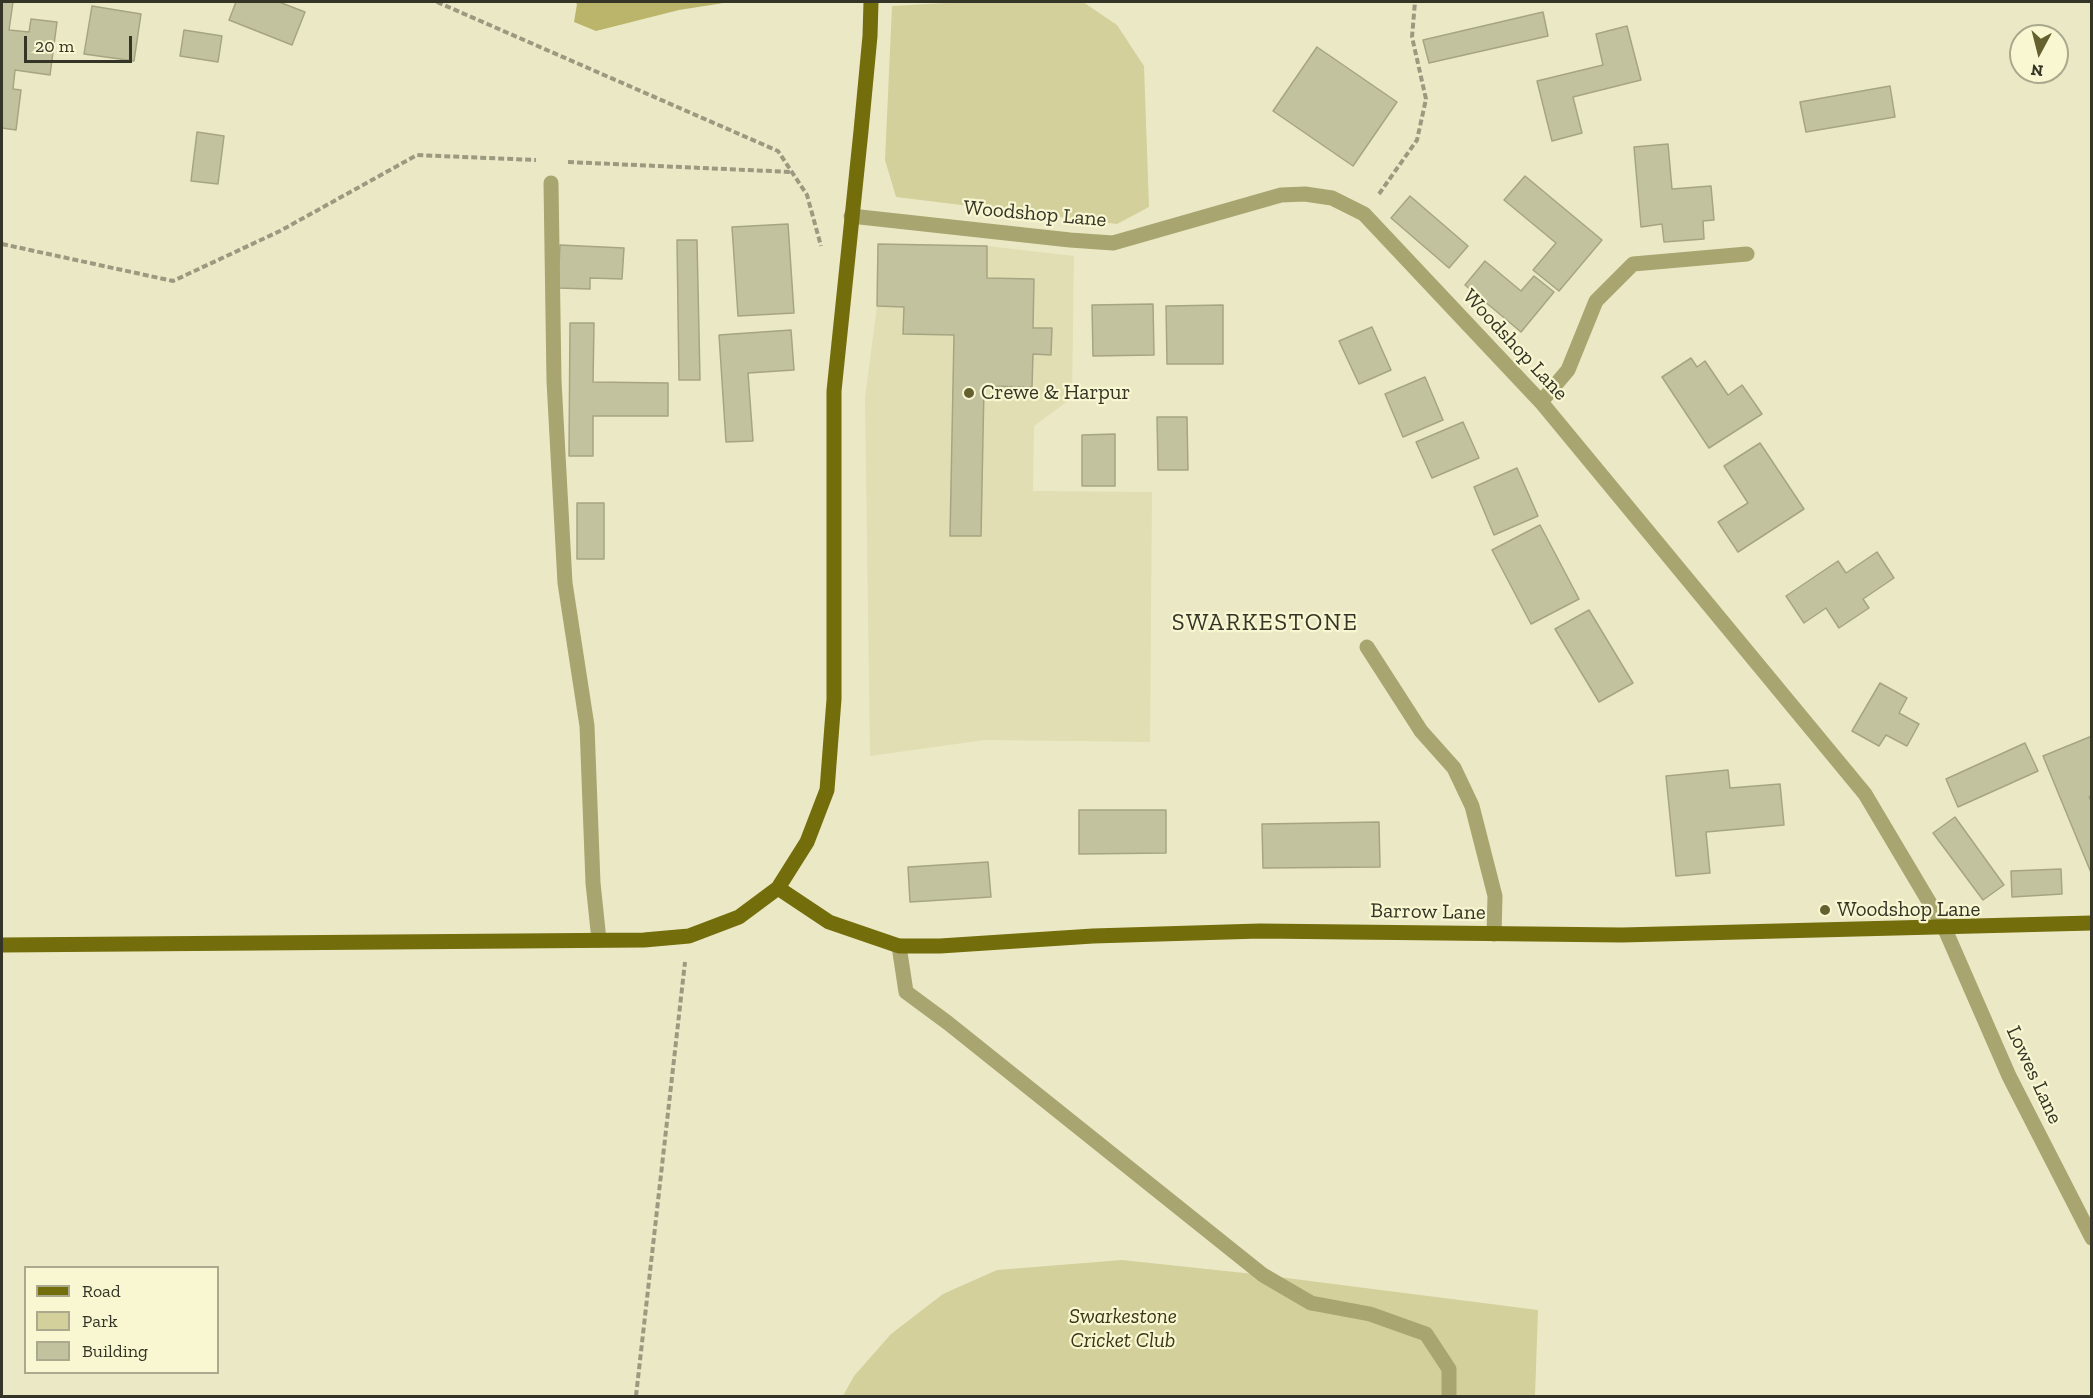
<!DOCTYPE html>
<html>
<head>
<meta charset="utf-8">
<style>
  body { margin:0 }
  #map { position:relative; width:2093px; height:1398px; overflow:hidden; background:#ebe9c5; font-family:"Zilla Slab",serif }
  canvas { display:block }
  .frame { position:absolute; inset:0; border:3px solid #353527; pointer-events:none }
  .legend { position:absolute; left:24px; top:1266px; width:195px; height:108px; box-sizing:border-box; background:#f8f7d2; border:2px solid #aaa98e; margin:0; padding:8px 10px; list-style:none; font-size:18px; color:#353527 }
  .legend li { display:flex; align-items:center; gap:12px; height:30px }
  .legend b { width:30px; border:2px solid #aaa98e }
  .north { position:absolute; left:2009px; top:24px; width:60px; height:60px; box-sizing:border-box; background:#f8f7d2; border:2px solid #aaa98e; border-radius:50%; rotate:187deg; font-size:16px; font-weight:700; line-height:24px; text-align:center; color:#353527 }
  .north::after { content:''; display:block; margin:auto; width:21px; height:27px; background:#64612e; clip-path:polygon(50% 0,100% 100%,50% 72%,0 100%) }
  .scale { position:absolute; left:24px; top:36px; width:108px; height:27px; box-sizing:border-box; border:3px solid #353527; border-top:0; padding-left:8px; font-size:18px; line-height:21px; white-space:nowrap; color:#353527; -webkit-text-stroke:4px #f8f7d2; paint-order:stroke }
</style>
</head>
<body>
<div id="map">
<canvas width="2093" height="1398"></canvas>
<div class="frame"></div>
<ul class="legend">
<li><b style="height:8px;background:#736d0c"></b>Road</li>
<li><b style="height:16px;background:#d3d09b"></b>Park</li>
<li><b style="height:16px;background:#c3c29f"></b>Building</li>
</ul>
<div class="north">N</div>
<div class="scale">20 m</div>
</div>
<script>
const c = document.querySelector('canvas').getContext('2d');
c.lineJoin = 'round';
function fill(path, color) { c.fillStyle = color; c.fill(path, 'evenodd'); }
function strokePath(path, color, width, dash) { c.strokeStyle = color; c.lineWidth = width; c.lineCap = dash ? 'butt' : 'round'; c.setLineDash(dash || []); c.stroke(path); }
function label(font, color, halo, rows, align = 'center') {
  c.font = font + ' "Zilla Slab",serif'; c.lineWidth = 4.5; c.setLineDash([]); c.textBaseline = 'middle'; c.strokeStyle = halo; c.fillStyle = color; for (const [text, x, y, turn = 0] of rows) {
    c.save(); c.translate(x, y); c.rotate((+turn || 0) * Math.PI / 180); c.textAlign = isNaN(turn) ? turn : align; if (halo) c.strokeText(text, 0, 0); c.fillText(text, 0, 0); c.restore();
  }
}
const built = new Path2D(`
  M878,244l109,2 87,10 -2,142 -38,28 -1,65 119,1 -2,250 -165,-2 -115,16 -5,-358 12,-92z`);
const green = new Path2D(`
  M963,2h120l34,23 27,41 5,141 -32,17 -221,-27 -11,-37 7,-154z
  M1122,1260l141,15 275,35 -3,86h-692l11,-20 37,-42 52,-40 54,-24z`);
const water = new Path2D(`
  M575,2h155l-51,8 -83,21 -22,-9 3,-18z`);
const building = new Path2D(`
  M2,2h11l-4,28 20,2 2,-13 26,3 -7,53 -35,-5 -2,19 8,1 -5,40 -14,-2z
  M236,2h43l26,10 -13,33 -63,-25z
  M92,6l49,8 -7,47 -50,-7z
  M1543,12l5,24 -119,27 -6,-23z
  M1627,26l14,54 -68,17 9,36 -30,8 -15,-60 66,-16 -7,-31z
  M184,30l38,6 -4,26 -38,-6z
  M1317,47l80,55 -44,64 -80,-55z
  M1890,86l5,31 -89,15 -6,-30z
  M197,132l27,4 -6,48 -27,-3z
  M1668,144l4,45 39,-3 3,34 -11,1 1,18 -40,3 -2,-18 -21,3 -7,-80z
  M1525,176l77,64 -43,51 -26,-21 23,-27 -52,-43z
  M1410,196l58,50 -19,22 -58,-50z
  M788,224l6,89 -56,3 -6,-89z
  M677,240h20l3,140h-21z
  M878,244l109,2v32l47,1 -1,49h19l-1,27 -18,-1 -1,33 -48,-1 -3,150h-31l4,-201 -51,-1 1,-27 -27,-1z
  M560,245l64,3 -2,31 -32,-1v11l-32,-1z
  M1485,261l36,30 13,-15 20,16 -33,40 -56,-47z
  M1153,304l1,51 -61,1 -1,-51z
  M1223,305v59h-56l-1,-58z
  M570,323h24l-1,59 75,1v33h-75v40h-24z
  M1372,327l19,43 -32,14 -20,-43z
  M791,330l3,40 -46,3 5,68 -27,1 -7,-107z
  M1691,358l6,9 8,-6 23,34 14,-10 20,29 -53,34 -47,-71z
  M1425,377l18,43 -40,17 -18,-43z
  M1157,417h30l1,53h-30z
  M1463,422l16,36 -47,20 -16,-36z
  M1115,434v52h-33v-51z
  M1760,443l44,66 -66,43 -20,-30 30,-19 -24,-37z
  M1517,468l21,48 -44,19 -20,-48z
  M577,503h27v56h-27z
  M1540,525l39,74 -48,25 -39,-74z
  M1877,552l17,26 -31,21 6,9 -30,20 -13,-20 -22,15 -18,-27 52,-35 8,12z
  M1589,610l44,73 -34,19 -44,-73z
  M1880,683l27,15 -8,15 20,11 -12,22 -21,-11 -7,11 -27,-15z
  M2092,736v60l-3,1 3,5v73l-49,-119z
  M2025,743l13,28 -80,36 -12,-28z
  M1728,770l2,18 50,-4 4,41 -78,7 4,41 -34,3 -10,-100z
  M1079,810h87v43l-87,1z
  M1955,817l49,68 -21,15 -50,-67z
  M1379,822l1,45 -117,1 -1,-44z
  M988,862l3,35 -81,5 -2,-35z
  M2061,869l1,25 -50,3 -1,-26z`);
const path = new Path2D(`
  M437,2l341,149 29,44 14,51
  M568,162l224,10
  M1379,194l38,-54 9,-41 -14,-62 3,-35
  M2,244l171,37 107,-50 137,-76 119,5
  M636,1396l49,-434`);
const minor = new Path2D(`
  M551,183l3,198 11,202 22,143 6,157 6,57
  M851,216l219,24 43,3 168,-48 24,-1 27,4 32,16 177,188 324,392 79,133 65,149 83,162
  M1541,402l27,-32 28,-69 37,-37 114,-10
  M1367,647l54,84 33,37 18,38 23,90 -1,38
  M899,946l7,46 42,31 315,252 48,28 59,11 56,20 23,35v27`);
const major = new Path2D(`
  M778,888l51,34 70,24h41l153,-10 167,-5 362,4 470,-12
  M2,945l642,-5 45,-4 50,-19 39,-29 29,-46 20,-52 7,-91v-308l27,-260 9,-95 1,-34`);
const markers = [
  [969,393,6,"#64612e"],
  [1825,910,6,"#64612e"]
];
const streetNames = [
  ["Woodshop Lane",1035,214,5],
  ["Woodshop Lane",1515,345,47],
  ["Barrow Lane",1428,912,1],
  ["Lowes Lane",2034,1075,65]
];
const poiNames = [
  ["Crewe & Harpur",981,393],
  ["Woodshop Lane",1837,910]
];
const parkNames = [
  ["Swarkestone",1123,1317],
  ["Cricket Club",1123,1341]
];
const quarterNames = [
  ["SWARKESTONE",1265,623]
];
fill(built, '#e0deb2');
fill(green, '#d3d09b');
fill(water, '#bab56a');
fill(building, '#c3c29f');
strokePath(building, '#a6a582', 1.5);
strokePath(path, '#9b9a80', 4, [6, 3]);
strokePath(minor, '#a8a571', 15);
strokePath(major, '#736d0c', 15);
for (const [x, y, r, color] of markers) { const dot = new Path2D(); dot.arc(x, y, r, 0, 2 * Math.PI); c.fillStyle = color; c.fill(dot); strokePath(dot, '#f8f7d2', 2); }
label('21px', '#353527', '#f8f7d2', streetNames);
label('21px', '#353527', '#f8f7d2', poiNames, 'left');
label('italic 21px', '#383615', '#f8f7d2', parkNames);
c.letterSpacing = '1.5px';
label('24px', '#353527', '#f8f7d2', quarterNames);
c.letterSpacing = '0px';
</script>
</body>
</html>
